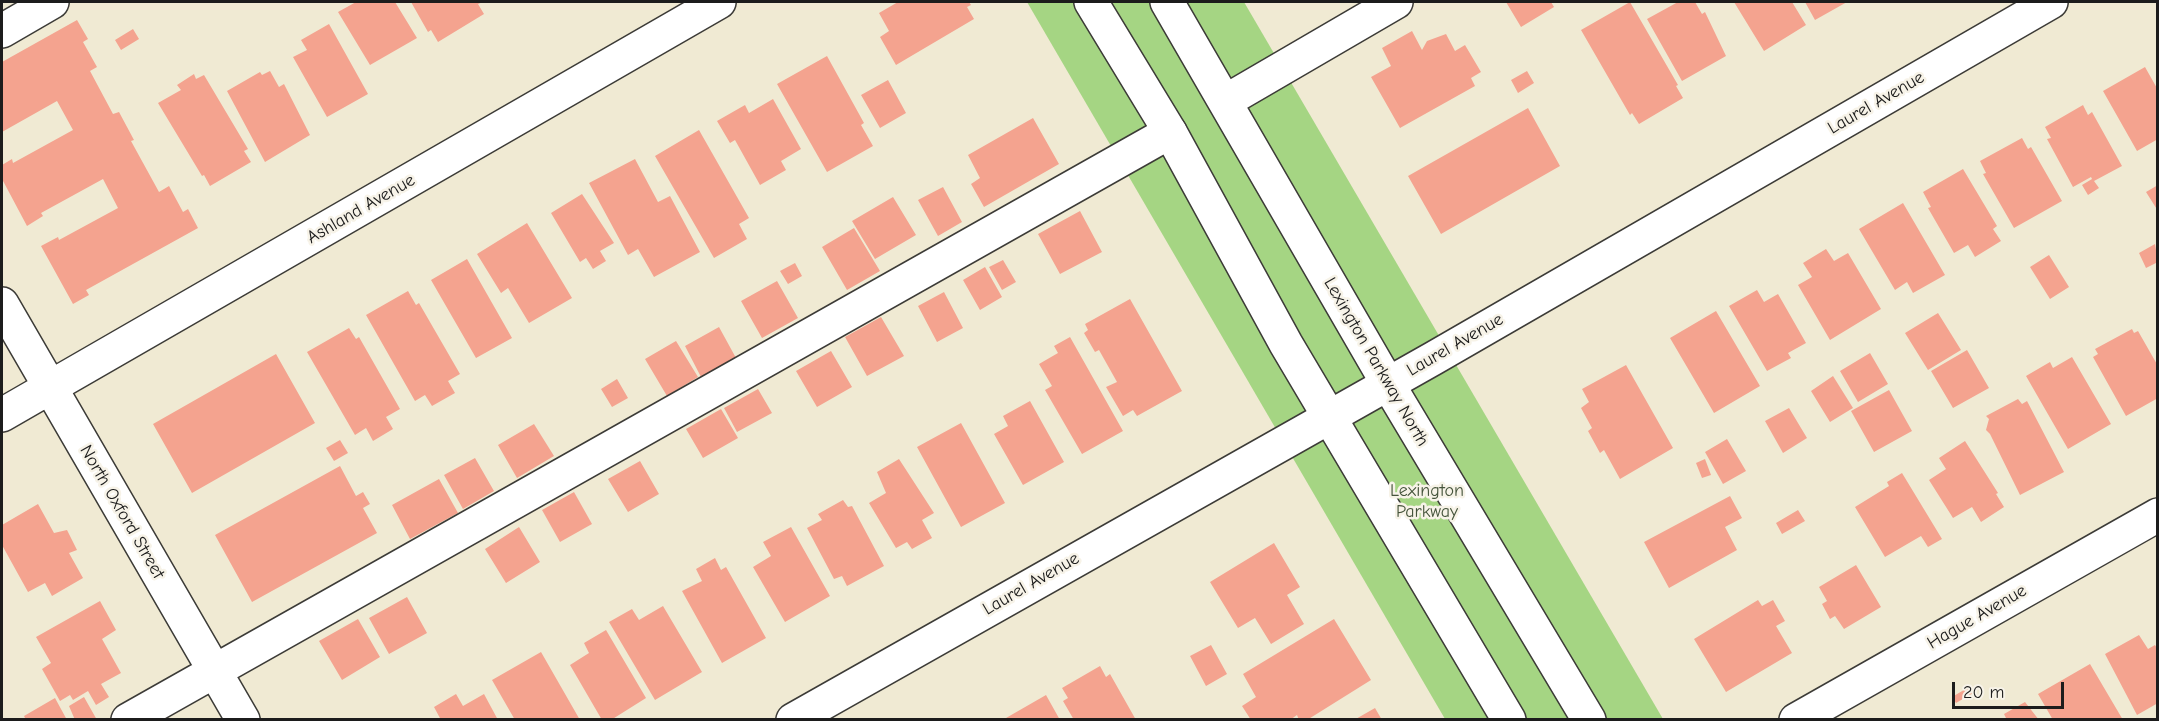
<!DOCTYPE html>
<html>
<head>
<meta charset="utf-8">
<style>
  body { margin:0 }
  #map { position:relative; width:2159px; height:721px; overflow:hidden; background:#f0ead3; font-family:"Comic Neue",sans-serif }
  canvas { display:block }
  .frame { position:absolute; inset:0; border:3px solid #1c1c1c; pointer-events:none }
  .scale { position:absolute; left:1952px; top:682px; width:112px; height:27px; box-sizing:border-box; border:3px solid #1c1c1c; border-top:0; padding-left:8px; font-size:18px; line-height:21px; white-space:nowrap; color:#1c1c1c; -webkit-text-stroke:4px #f7f3e8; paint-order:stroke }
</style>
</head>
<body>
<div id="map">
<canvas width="2159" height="721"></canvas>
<div class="frame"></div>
<div class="scale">20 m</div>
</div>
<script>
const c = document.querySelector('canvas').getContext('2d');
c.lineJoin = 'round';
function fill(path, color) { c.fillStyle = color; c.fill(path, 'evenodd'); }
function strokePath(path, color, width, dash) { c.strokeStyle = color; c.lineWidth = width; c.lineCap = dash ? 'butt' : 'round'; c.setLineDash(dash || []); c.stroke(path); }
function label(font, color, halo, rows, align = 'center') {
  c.font = font + ' "Comic Neue",sans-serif'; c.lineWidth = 5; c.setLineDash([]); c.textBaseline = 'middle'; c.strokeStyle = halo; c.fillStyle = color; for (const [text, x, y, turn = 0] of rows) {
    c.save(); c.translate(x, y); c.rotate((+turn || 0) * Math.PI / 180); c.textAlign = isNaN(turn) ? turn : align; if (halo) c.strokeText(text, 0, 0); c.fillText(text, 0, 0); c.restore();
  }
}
const green = new Path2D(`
  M1027,2h217l419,717h-218z`);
const building = new Path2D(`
  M356,2h39l22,36 -47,27 -32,-53z
  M411,2h72l-5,2 6,10 -46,28 -7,-12 -3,2z
  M898,2h71l2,3 -4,2 7,12 -78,46 -16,-28 9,-6 -10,-18z
  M1506,2h45l3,5 -33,20z
  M1630,2l48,83 -2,1 7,12 -44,26 -7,-11 -2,2 -49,-85z
  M1678,2h17l7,12 3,-2 21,44 -44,25 -35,-62z
  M1734,2h58l14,23 -42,26z
  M1805,2h42l-32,18z
  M77,20l11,19 -5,3 14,25 -7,4 23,43 6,-2 15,28 -3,1 28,51 10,-6 14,26 5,-3 10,19 -112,62 3,5 -16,9 -32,-58 17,-9 1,3 59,-32 -15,-29 -62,34 2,3 -16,10 -25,-47v-14l10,-6 1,4 60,-33 -16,-29 -55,31v-70z
  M329,24l39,70 -41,23 -34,-60 14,-7 -6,-10z
  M133,29l6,10 -18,11 -6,-10z
  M1412,31l10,19 5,-9 19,-7 9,17 10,-6 16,27 -10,6 4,8 -75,42 -29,-51 20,-11 -9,-18z
  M827,56l37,67 -3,2 12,21 -46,26 -50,-88z
  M2145,67l13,23v49l-21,12 -34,-60z
  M270,71l9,16 5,-3 26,51 -45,27 -38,-71 33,-19 2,3z
  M1527,71l7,12 -16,10 -7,-13z
  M194,74l2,5 8,-4 44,74 -4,2 7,11 -41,24 -6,-11 -2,1 -44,-73 23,-13 -4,-5z
  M888,80l18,33 -26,15 -19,-33z
  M773,99l28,50 -20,12 5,9 -26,15 -25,-45 -5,3 -13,-22 28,-16 4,8z
  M2083,105l5,10 4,-3 30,54 -28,15 5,7 -11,7 -6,-10 10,-6 -1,-2 -18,10 -26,-48 4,-1 -6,-11z
  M1528,108l32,58 -119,68 -33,-58z
  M1033,118l26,46 -75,43 -13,-23 9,-6 -12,-23z
  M699,130l50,88 -10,6 8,15 -33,19 -59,-102z
  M2022,138l6,11 3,-2 31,54 -48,27 -31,-54 3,-1 -6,-12z
  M635,159l23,43 12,-6 30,56 -46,25 -16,-28 -10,6 -39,-72z
  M1963,169l34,57 -4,3 8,12 -26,16 -7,-12 -14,8 -26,-45 3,-1 -8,-15z
  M2158,185v26l-12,-19z
  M943,187l19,35 -24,14 -20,-36z
  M582,194l32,49 -14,8 6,10 -13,8 -7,-11 -6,4 -29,-49z
  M893,197l23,38 -41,24 -23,-38z
  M1903,203l42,72 -32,18 -6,-11 -12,8 -36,-61z
  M1080,211l22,41 -42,22 -22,-40z
  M527,223l45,75 -43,25 -21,-35 -7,5 -24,-39z
  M854,228l26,43 -33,19 -25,-43z
  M2155,244l3,18 -12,6 -7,-15z
  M1826,249l8,12 14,-8 33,56 -51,31 -32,-55 14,-8 -9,-14z
  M2049,255l20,32 -19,12 -20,-32z
  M467,259l45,79 -36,20 -45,-78z
  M1003,260l13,22 -14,8 -13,-23z
  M795,263l7,13 -14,8 -8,-13z
  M985,267l17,30 -22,13 -17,-30z
  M777,281l21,37 -36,20 -21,-37z
  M1757,290l7,12 14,-8 28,49 -18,10 3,5 -24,13 -38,-65z
  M408,291l8,14 3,-2 41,71 -12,7 7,12 -23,13 -7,-11 -10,6 -49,-86z
  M944,292l19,36 -26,14 -19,-36z
  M1130,299l52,92 -45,25 -4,-6 -10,6 -17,-29 11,-5 -18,-32 -4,2 -11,-19 4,-3 -3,-6z
  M1716,311l44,75 -46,27 -44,-75z
  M1938,313l23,37 -33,20 -23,-37z
  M881,317l23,39 -37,20 -22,-39z
  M719,327l17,31 -35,19 -16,-31z
  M349,328l7,11 3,-2 41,72 -14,8 7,12 -20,12 -7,-13 -11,7 -48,-83z
  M2132,329l2,4 4,-2 20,35v32l-32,18 -33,-59 5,-3 -3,-5z
  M1070,337l53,94 -41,23 -37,-64 7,-4 -13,-22 19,-11 -4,-7z
  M676,341l22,36 -31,19 -22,-37z
  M1967,350l22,38 -36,20 -22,-37z
  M831,351l21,36 -35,20 -21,-36z
  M1870,353l18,31 -30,18 -18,-31z
  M276,354l39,69 -123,70 -39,-69z
  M2072,357l39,67 -43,25 -42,-73 24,-14 3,6z
  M1626,365l47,83 -53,31 -16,-29 -4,3 -12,-22 4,-3 -11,-20 8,-6 -7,-13z
  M1833,376l20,32 -23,14 -19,-31z
  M617,379l11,19 -16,9 -11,-18z
  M758,389l14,24 -35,19 -13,-24z
  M1889,390l23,41 -38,21 -23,-41z
  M2018,399l4,5 5,-3 37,71 -44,23 -30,-61 -4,-4 3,-11 -3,-3z
  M1030,401l34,61 -41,23 -29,-51 14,-8 -5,-10z
  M1789,408l18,30 -24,15 -18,-32z
  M721,409l17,29 -35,20 -17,-29z
  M961,423l44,80 -44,24 -44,-80z
  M534,424l20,32 -37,22 -19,-33z
  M1727,439l19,32 -23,13 -18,-32z
  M340,440l8,13 -14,8 -8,-13z
  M1965,441l33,52 -2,1 8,13 -23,15 -9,-15 -19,11 -24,-38 17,-11 -7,-11z
  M475,458l19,33 -31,18 -19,-34z
  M899,459l35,54 -12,7 10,18 -20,11 -5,-7 -11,6 -27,-45 17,-10 -9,-21z
  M1705,459l6,16 -9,3 -6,-15z
  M640,461l19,33 -31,18 -20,-33z
  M340,466l16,30 7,-4 7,12 -7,4 14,25 -125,69 -37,-67z
  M1902,473l40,66 -14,8 -7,-11 -36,21 -30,-50 34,-21 -2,-4z
  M439,479l19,34 -48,26 -18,-34z
  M574,492l18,32 -32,18 -18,-32z
  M1730,496l12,22 -17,9 12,23 -68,38 -25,-46z
  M843,500l5,7 4,-1 32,60 -37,20 -5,-10 -8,3 -27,-51 15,-8 -4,-6z
  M38,504l16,29 13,-3 10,20 -8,3 14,25 -31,18 -7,-13 -17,9 -26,-47v-20z
  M1798,510l7,11 -23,13 -6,-11z
  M519,527l21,35 -34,21 -21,-34z
  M791,527l39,69 -45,26 -32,-55 18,-11 -8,-14z
  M1274,543l26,44 -13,8 17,29 -33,20 -16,-26 -17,10 -28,-46z
  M715,558l6,12 5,-3 40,71 -44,25 -40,-72 20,-10 -6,-12z
  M1856,565l25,42 -37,22 -9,-13 -5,3 -8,-15 5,-3 -8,-14z
  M407,597l20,36 -38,21 -20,-36z
  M1758,600l4,6 11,-6 12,21 -9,5 16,27 -66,39 -32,-53z
  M100,601l16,29 -14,9 19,34 -20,11 8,13 -13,8 -8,-14 -15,9 -3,-5 -10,6 -18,-32 9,-6 -15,-26z
  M663,606l39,66 -47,28 -46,-78 23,-13 7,11z
  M358,619l22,38 -38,23 -23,-39z
  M1334,619l37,61 -64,40h-8l-2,-5 -7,5h-39l-9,-14 14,-9 -13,-23z
  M606,630l40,68 -35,22h-9l-32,-55 19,-12 -5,-10z
  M2139,635l9,14 7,-4 3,5v53l-21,12 -32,-61z
  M1211,645l16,29 -21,12 -16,-30z
  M541,652l39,68h-65l-23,-40z
  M2090,664l33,56h-70l-15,-26z
  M1100,666l6,11 4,-3 26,46h-62l-11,-19 5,-3 -6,-10z
  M1969,687l4,6 -17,10 -4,-6z
  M456,694l7,12 21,-12 14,26h-57l-7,-13z
  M1046,695l14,25h-53l-1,-2z
  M84,697l13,23h-22l-6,-14z
  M55,698l12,22h-41l-2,-4z
  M2025,702l14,18h-32l-3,-6z
  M1375,708l7,12h-28z`);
const minor = new Path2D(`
  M2,31l50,-29
  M1226,101l170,-99
  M2,304l241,416
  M2,415l717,-413
  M128,720l1042,-588
  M793,720l641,-362 617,-356
  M1796,720l362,-205`);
const major = new Path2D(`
  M1091,2l79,130 116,212 223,376
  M1167,2l221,382 201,336`);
const streetNames = [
  ["Laurel Avenue",1876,103,-30],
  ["Ashland Avenue",361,209,-30],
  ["Laurel Avenue",1455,345,-30],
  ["Lexington Parkway North",1376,362,60],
  ["North Oxford Street",122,512,60],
  ["Laurel Avenue",1031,584,-30],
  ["Hague Avenue",1977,617,-30]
];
const parkNames = [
  ["Lexington",1427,491],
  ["Parkway",1427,512]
];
fill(green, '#a5d583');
fill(building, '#f4a38f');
strokePath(minor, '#3c3b37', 36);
strokePath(major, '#3c3b37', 36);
strokePath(minor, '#fff', 33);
strokePath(major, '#fff', 33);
label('18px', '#1c1c1c', '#f7f3e8', streetNames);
label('18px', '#45543b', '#f7f3e8', parkNames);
</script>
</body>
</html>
